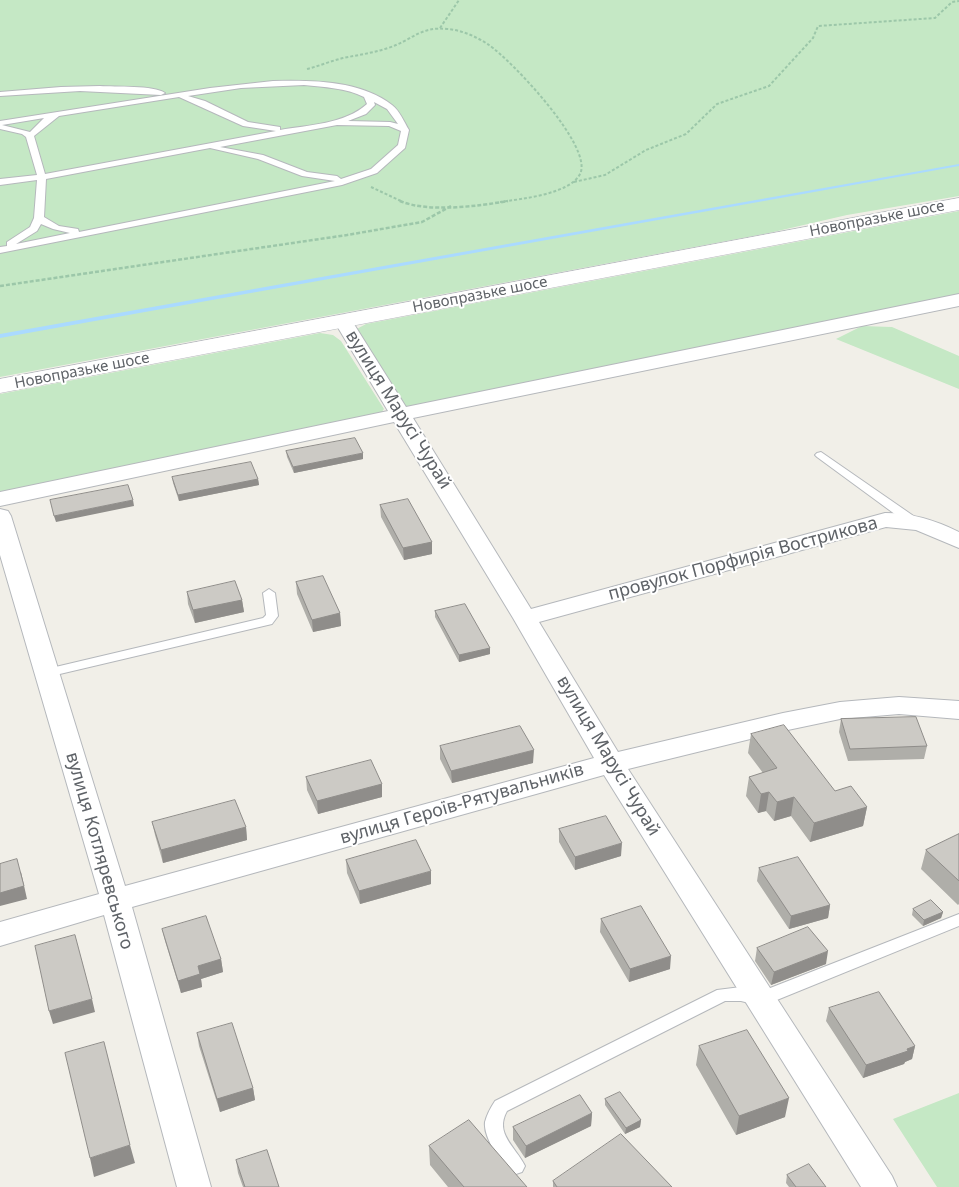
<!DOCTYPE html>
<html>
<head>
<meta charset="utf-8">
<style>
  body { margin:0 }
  canvas { display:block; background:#f1efe8 }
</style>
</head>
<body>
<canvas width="959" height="1187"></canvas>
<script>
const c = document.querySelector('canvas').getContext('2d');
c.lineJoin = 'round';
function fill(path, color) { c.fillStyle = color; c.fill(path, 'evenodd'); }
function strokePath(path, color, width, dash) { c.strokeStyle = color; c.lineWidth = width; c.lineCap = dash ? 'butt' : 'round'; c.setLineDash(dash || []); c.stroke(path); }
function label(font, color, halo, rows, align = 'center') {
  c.font = font + ' "Noto Sans",sans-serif'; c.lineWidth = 4; c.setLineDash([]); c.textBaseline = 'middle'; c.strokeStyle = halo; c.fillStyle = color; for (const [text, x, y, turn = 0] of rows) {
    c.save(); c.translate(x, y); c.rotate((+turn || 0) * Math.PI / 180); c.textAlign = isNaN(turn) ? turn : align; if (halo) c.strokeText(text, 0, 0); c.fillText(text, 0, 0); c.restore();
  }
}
const green = new Path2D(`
  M0,0h959v196l-112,19 -78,18 -769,144z
  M959,211v86l-554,112 -52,-78 13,-7z
  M862,326l30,1 67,29v33l-123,-50z
  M320,333l13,2 8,6 43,68 -6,8 -378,78v-101z
  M959,1093v94h-22l-44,-68z`);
const stream = new Path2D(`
  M959,164v2l-959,172v-4z`);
const pathFar1 = new Path2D(`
  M440,28l19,-28
  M307,69c12,-3 24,-8 36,-11 15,-3 30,-5 45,-10 23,-7 32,-22 59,-19 15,1 30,8 42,16 22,15 105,102 91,129 -10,20 -59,25 -80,28
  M574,182l31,-7 41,-25 40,-16 31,-30 52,-18 44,-48 5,-12 117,-8 17,-16 7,-1
  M371,187l32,15`);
const path = new Path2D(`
  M400,201c28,12 79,5 108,0
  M0,286l347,-51 75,-13 29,-16`);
const service = new Path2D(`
  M273,81c38,-1 87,-1 119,24 8,6 12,17 17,25l-4,18 -28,25 -35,12 -342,68v-6l7,-1v-4l23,-15 4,-9 3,-38 -37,5v-6l37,-4 -11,-38 -4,-3 -22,-5v-8l210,-33zM304,85c20,2 42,3 60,12l3,7c-22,20 -59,21 -87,26v-3l-32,-5 -43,-21 -17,-5 53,-8zM179,97l64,29 33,5 -231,43 -11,-38 25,-20zM374,102l13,7 11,15 -8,-2 -42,-1 18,-7 9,-9zM44,118l-14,14 -28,-7zM337,125l52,1 12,5 -3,14 -27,24 -30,10 -4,-3 -30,-4 -44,-17 -43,-8zM210,148l48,11 44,17 33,5 -256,51 -1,-3 -19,-3 -15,-9 2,-38zM41,224l12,5 17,4 -54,11 21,-13z
  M100,86c15,1 54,-1 65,7l-4,2 -81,-4 -80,5v-4l61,-5z
  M821,452l94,65 2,3 -2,3h-8l-90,-66 -2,-2 2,-2z
  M269,589l6,4 3,23 -6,8 -225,53 -5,-1 -2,-3 2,-3 5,-1 216,-51 3,-3 -3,-22z
  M959,914v12l-192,78 -6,2 -20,-5h-16l-218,110c-13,23 9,36 18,55l-3,6 -6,2c-13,-5 -33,-37 -31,-52 2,-8 6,-15 10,-21l222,-111 24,-3 19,5z`);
const minor = new Path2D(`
  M959,294v12l-546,112 118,191 354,-96c27,0 50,7 74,19v16l-43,-18 -30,-3 -347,95 79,130 165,-39 57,-11 59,-5 60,4v18l-60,-5 -59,5 -57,12 -155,38 264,407 5,11h-36l-257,-412 -472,132 79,280h-34l-73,-272 -104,31v-24l99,-28 -99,-339v-46l8,2 3,5 114,370 469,-128 -81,-140 -119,-196 -394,84v-14l388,-81 -54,-90 2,-4 7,-2 7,2 2,4 54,86z`);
const secondary = new Path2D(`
  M959,198v12l-959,183v-14z`);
const wall = new Path2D(`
  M286,451l77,8 -69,14 -7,-16z
  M172,477l86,2 1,6 -80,16 -6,-18z
  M380,505l52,37v12l-28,6 -23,-43z
  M296,582l44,31 1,13 -28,6 -16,-38z
  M187,592l55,8 2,12 -49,11 -7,-19z
  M435,611l55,37v6l-31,8 -24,-45z
  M841,719l86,27 -3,13 -76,2 -9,-29z
  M751,734l84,57 32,16 -4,19 -53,16 -19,-26 -17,5 -8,-10 -8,2 -12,-17 3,-19 14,-4 -15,-20z
  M440,746l93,17 -81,20 -12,-24z
  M306,777l76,7v13l-64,17 -11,-24z
  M152,822l94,5 1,13 -84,23 -8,-28z
  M559,829l62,27 -46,14 -16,-28z
  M959,834v70l-1,1 -37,-36 5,-19z
  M346,860l85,24 -71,20 -13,-31z
  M759,868l71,37 -2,13 -39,11 -32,-48z
  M913,909l30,3 -2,6 -18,8 -11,-11z
  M601,919l69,50 -41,13 -29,-50z
  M162,929l59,30 2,13 -22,7 1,8 -21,6 -16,-52z
  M757,948l69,16 -55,21 -16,-24z
  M829,1008l86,38 -3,13 -7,3 -1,2 -41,14 -37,-57z
  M197,1033l56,55 2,12 -35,12 -21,-66z
  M699,1046l86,71 -49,18 -40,-70z
  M605,1099l36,21 -1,7 -15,7 -20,-29z
  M592,1113l-1,13 -66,32 -12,-18v-13z
  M429,1146l98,41h-79l-18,-22z
  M236,1160l43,27h-36l-5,-14z
  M787,1175l39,12h-37l-3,-4z
  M553,1181l119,6h-119z`);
const shadedWall = new Path2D(`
  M363,453v6l-69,14 -1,-6z
  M258,479l1,6 -80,16 -1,-6z
  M133,500l1,6 -78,16 -2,-6z
  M432,542v12l-28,6 -1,-12z
  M242,600l2,12 -49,11 -2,-13z
  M340,613l1,13 -28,6 -1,-12z
  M490,648v6l-31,8v-7z
  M534,750l-1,13 -81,20 -1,-12z
  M382,784v13l-64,17 -1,-13z
  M769,792l-3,19 -8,2 3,-19z
  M794,797l-3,19 -17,5 3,-19z
  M867,807l-4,19 -53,16 4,-19z
  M246,827l1,13 -84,23 -2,-13z
  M622,843l-1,13 -46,14v-13z
  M431,871v13l-71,20 -1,-13z
  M21,872l6,27 -27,7v-13z
  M830,905l-2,13 -39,11 2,-13z
  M943,912l-2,6 -18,8 1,-6z
  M828,951l-2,13 -55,21 3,-13z
  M671,956l-1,13 -41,13 1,-13z
  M221,959l2,13 -22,7 1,8 -21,6 -3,-12 20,-15z
  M92,999l3,13 -42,12 -4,-13z
  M915,1046l-3,13 -7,3 -1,2 -41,14 3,-13z
  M253,1088l2,12 -35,12 -3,-13z
  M789,1098l-4,19 -49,18 3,-19z
  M592,1113l-1,13 -66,32 1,-12z
  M641,1120l-1,7 -15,7 1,-6z
  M130,1145l5,18 -41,14 -4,-19z`);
const building = new Path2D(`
  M355,438l8,15 -70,14 -7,-16z
  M251,462l7,17 -80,16 -6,-18z
  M128,485l5,15 -79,16 -4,-16z
  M408,499l24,43 -29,6 -23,-43z
  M323,576l17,37 -28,7 -16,-38z
  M235,581l7,19 -49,10 -6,-18z
  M465,604l25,44 -31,7 -24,-44z
  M916,717l11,29 -77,3 -9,-30z
  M784,725l51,66 16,-5 16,21 -53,16 -20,-26 -17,5 -8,-10 -8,2 -12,-17 28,-9 -26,-34z
  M520,726l14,24 -83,21 -11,-25z
  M371,760l11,24 -65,17 -11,-24z
  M235,800l11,27 -85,23 -9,-28z
  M606,816l16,27 -47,14 -16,-28z
  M959,834v47l-33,-31z
  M416,840l15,31 -72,20 -13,-31z
  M798,857l32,48 -39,11 -32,-48z
  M17,859l7,27 -24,7v-29z
  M931,900l12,12 -19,8 -11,-11z
  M641,906l30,50 -41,13 -29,-50z
  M206,916l15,43 -23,7 2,8 -22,7 -16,-52z
  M808,927l20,24 -54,21 -17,-24z
  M75,935l17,64 -43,12 -14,-65z
  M879,992l36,54 -8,3 1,2 -42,14 -37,-57z
  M232,1023l21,65 -36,11 -20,-66z
  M747,1030l42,68 -50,18 -40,-70z
  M104,1042l26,103 -40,13 -25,-105z
  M620,1092l21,28 -15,8 -21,-29z
  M580,1095l12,18 -66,33 -13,-19z
  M469,1120l58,67h-63l-35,-41z
  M621,1134l51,53h-115l-4,-6z
  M267,1150l12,37h-34l-9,-27z
  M809,1164l17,23h-30l-9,-12z`);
const farStreetnames = [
  ["Новопразьке шосе",877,219,-11],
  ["Новопразьке шосе",480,295,-11],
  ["Новопразьке шосе",82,371,-11]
];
const streetNames = [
  ["вулиця Марусі Чурай",398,410,58],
  ["провулок Порфирія Вострикова",743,559,-15],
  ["вулиця Марусі Чурай",608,756,59],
  ["вулиця Героїв-Рятувальників",462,804,-16],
  ["вулиця Котляревського",99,851,74]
];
fill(green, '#c5e8c5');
fill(stream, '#aadaff');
strokePath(service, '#b5b8bc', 2);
strokePath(minor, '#b5b8bc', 2);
strokePath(secondary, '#b6babf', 1);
strokePath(pathFar1, '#9cc7a9', 2, [3, 2]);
strokePath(path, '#9cc7a9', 2.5, [4, 2]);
fill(service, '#fff');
fill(minor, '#fff');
fill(secondary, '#fff');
fill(wall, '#afaea9');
fill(shadedWall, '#8f8d8a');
fill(building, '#cccac5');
strokePath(building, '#8f8d8a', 1);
label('15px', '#5f6368', '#fff', farStreetnames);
label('18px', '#5f6368', '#fff', streetNames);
</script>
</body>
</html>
